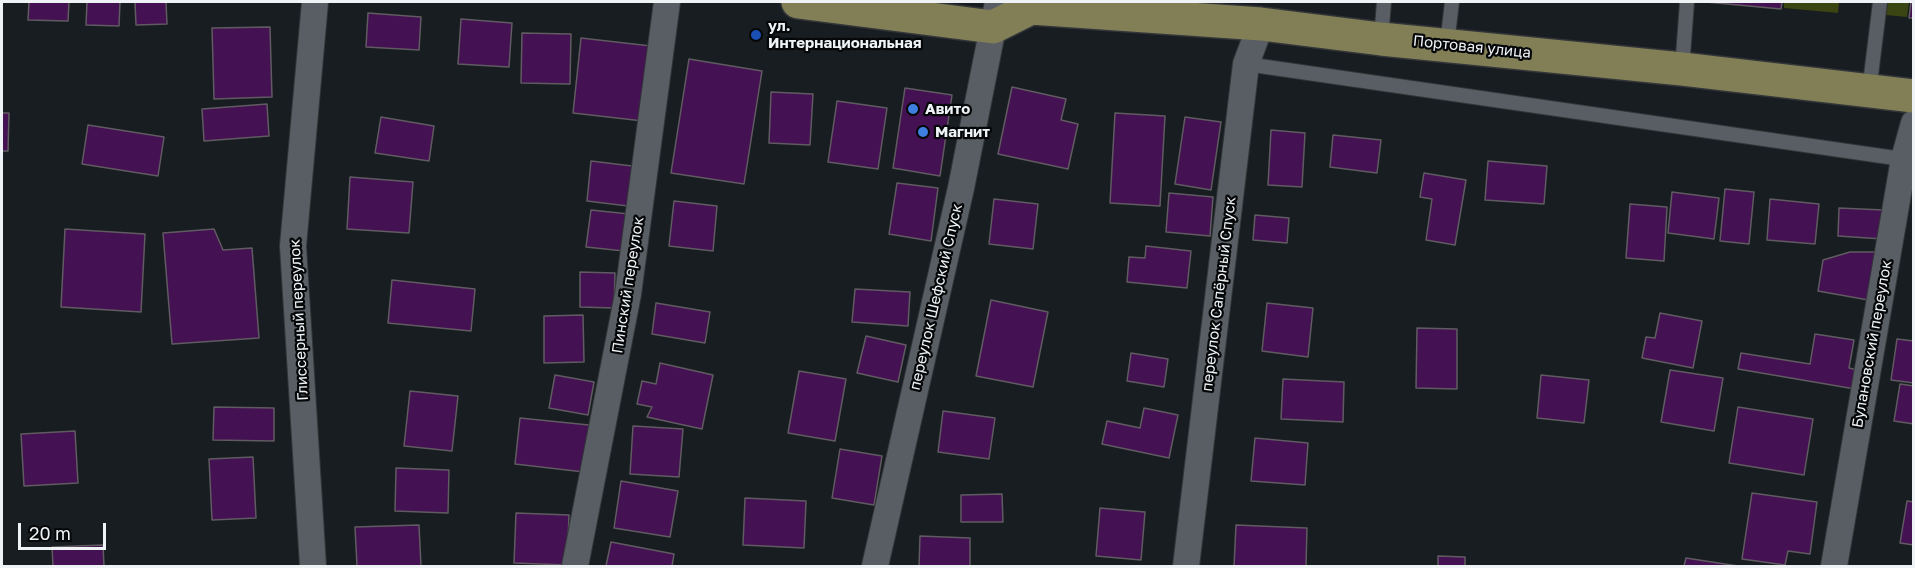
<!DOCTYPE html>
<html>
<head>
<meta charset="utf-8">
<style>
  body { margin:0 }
  #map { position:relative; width:1915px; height:568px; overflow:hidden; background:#181d21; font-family:"Golos Text",sans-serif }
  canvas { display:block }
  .frame { position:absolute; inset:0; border:3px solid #f0f3f6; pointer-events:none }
  .scale { position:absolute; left:18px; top:523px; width:88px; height:27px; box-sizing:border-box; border:3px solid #f0f3f6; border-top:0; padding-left:8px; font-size:18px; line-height:21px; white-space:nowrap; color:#f0f3f6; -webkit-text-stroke:4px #050708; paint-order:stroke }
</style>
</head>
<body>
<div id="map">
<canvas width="1915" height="568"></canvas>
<div class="frame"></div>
<div class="scale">20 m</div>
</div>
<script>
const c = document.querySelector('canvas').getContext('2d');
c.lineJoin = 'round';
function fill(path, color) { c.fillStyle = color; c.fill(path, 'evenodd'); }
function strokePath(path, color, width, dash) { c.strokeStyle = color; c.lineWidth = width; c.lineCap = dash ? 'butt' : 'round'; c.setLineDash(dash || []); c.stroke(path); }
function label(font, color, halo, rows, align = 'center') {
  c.font = font + ' "Golos Text",sans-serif'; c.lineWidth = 4.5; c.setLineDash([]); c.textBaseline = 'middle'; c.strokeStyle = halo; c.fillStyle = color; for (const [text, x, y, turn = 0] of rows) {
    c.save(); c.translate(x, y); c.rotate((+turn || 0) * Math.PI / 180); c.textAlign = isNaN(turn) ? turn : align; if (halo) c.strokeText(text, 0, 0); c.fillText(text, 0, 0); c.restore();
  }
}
const green = new Path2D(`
  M1784,2h55l-1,11 -54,-5z
  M1888,2h21l-2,15 -21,-2z`);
const building = new Path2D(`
  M29,2h40l-1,19 -40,-1z
  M87,2h33l-1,24 -33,-1z
  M135,2h31l1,22 -31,1z
  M1706,2h76l-1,7z
  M1911,2h3v16h-5z
  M368,13l53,4 -2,33 -53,-3z
  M461,19l51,4 -3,44 -51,-3z
  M270,27l2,70 -58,2 -2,-71z
  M522,33l49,1 -1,50 -49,-1z
  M581,38l70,8 -8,75 -70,-8z
  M689,59l73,12 -18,113 -73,-11z
  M1012,87l54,12 -5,21 17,4 -10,45 -70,-15z
  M905,88l47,7 -12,81 -47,-8z
  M771,92l42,2 -3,51 -41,-2z
  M837,101l50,7 -9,61 -50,-7z
  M267,104l2,32 -65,5 -2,-32z
  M2,113h7l-1,38h-6z
  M1115,113l50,3 -5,90 -50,-3z
  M381,117l53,9 -5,35 -54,-8z
  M1185,117l36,5 -10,68 -36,-6z
  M88,125l76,12 -6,39 -76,-12z
  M1271,130l34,3 -3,54 -34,-2z
  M1333,135l48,5 -4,33 -47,-6z
  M591,161l41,5 -4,40 -41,-5z
  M1488,161l59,5 -3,38 -59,-4z
  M1424,173l42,7 -11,65 -29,-5 6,-41 -12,-2z
  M350,177l63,5 -4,51 -62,-4z
  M897,183l41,5 -7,53 -42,-7z
  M1725,189l29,3 -5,52 -29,-3z
  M1672,192l47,6 -5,41 -46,-6z
  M1169,193l44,4 -3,39 -44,-4z
  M994,199l44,5 -5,45 -44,-5z
  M1770,199l49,5 -4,40 -48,-4z
  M674,201l43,5 -4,45 -44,-5z
  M1630,204l37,3 -3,54 -38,-3z
  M1839,208l45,2 -1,29 -45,-3z
  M591,210l38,4 -5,37 -38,-4z
  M1255,215l34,3 -2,25 -34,-3z
  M65,229l80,5 -4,78 -80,-5z
  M214,229l9,21 29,-2 7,90 -87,6 -9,-111z
  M1146,246l45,5 -4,37 -60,-6 2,-25 16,1z
  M1850,252h29l-5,49 -56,-10 5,-31z
  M580,272l35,1 -1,35 -34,-1z
  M392,280l83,9 -4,42 -83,-8z
  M855,289l55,3 -2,34 -56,-4z
  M991,300l57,12 -15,75 -57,-11z
  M656,303l54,9 -5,31 -53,-9z
  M1267,303l46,5 -5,49 -46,-6z
  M1660,313l42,8 -9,47 -51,-10 4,-21 9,1z
  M583,315l1,47 -40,1v-47z
  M1417,328l40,1v60l-41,-1z
  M1815,334l39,6 -5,28 9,2 -3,19 -117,-20 3,-16 69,11z
  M866,336l40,9 -8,37 -41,-9z
  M1897,339l17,2v42l-23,-3z
  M1131,353l37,6 -4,28 -37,-6z
  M660,363l53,12 -11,54 -55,-12 5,-10 -15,-3 5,-23 14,3z
  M1670,370l53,8 -9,53 -53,-9z
  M799,371l47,8 -11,62 -47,-8z
  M555,375l39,7 -6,33 -39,-7z
  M1541,375l48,5 -5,43 -47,-5z
  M1283,379l61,3 -1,40 -62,-3z
  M1900,384l14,2v38l-20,-3z
  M410,391l48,5 -6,55 -48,-5z
  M214,407l60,1v33l-61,-1z
  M1738,407l75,12 -9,56 -75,-12z
  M1144,408l34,7 -9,43 -67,-14 5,-23 33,7z
  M943,411l52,7 -6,41 -51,-7z
  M520,418l69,7 -5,47 -69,-8z
  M633,426l50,3 -4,48 -49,-3z
  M75,431l3,52 -54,3 -3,-52z
  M1255,438l53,5 -3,42 -54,-4z
  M840,449l42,7 -8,49 -42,-7z
  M253,457l3,61 -44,2 -3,-61z
  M396,468l53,2 -1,43 -53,-2z
  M621,481l57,10 -8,46 -56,-9z
  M1752,493l65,9 -7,52 -22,-3 -3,14 -43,-6z
  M1002,494l1,28h-42v-27z
  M745,498l61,3 -2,47 -61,-3z
  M1907,501l7,1v43l-14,-2z
  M1100,508l45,4 -4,48 -45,-4z
  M516,513l53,2 -2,50 -53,-2z
  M419,525l2,41h-64l-2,-39z
  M1236,525l71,3 -1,38h-72z
  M920,536l50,2v28h-51z
  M611,542l63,12 -2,12h-66z
  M103,545l1,21h-51l-1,-19z
  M1438,556l27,1v9h-27z
  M1686,558l52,8h-54z`);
const lane = new Path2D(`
  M1381,39l3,-37
  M1447,44l5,-42
  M1246,64l663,96
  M1682,69l5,-67
  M1869,92l11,-90`);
const street = new Path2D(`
  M313,566l-20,-320 22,-244
  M575,566l53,-272 39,-292
  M875,566l86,-378 37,-186
  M1186,566l60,-502 15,-40
  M1834,566l70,-407 10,-36`);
const primary = new Path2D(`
  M798,2l195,25 38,-19
  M1020,2l11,6 230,16 120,15 301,30 232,27`);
const markers = [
  [756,35,6,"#1a4fb4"],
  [913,109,6,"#3f7fe0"],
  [923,132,6,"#3f7fe0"]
];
const poiNames = [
  ["ул.",768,26],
  ["Интернациональная",768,43],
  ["Авито",925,109],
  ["Магнит",935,132]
];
const streetNames = [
  ["Портовая улица",1472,47,6],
  ["Пинский переулок",628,285,-81],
  ["переулок Сапёрный Спуск",1219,294,-83],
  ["переулок Шефский Спуск",936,297,-77],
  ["Глиссерный переулок",299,320,-93],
  ["Булановский переулок",1872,344,-80]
];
fill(green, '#3b4413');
fill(building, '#441152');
strokePath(building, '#605b61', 1.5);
strokePath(lane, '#333639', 16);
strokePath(street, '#333639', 28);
strokePath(primary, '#333639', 36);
strokePath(lane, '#585e63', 14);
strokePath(street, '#585e63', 26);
strokePath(primary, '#827f56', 33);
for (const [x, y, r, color] of markers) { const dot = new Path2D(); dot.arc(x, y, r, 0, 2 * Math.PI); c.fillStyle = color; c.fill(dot); strokePath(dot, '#050708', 2); }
label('bold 15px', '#f0f3f6', '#050708', poiNames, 'left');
label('15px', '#f0f3f6', '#050708', streetNames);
</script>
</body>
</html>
